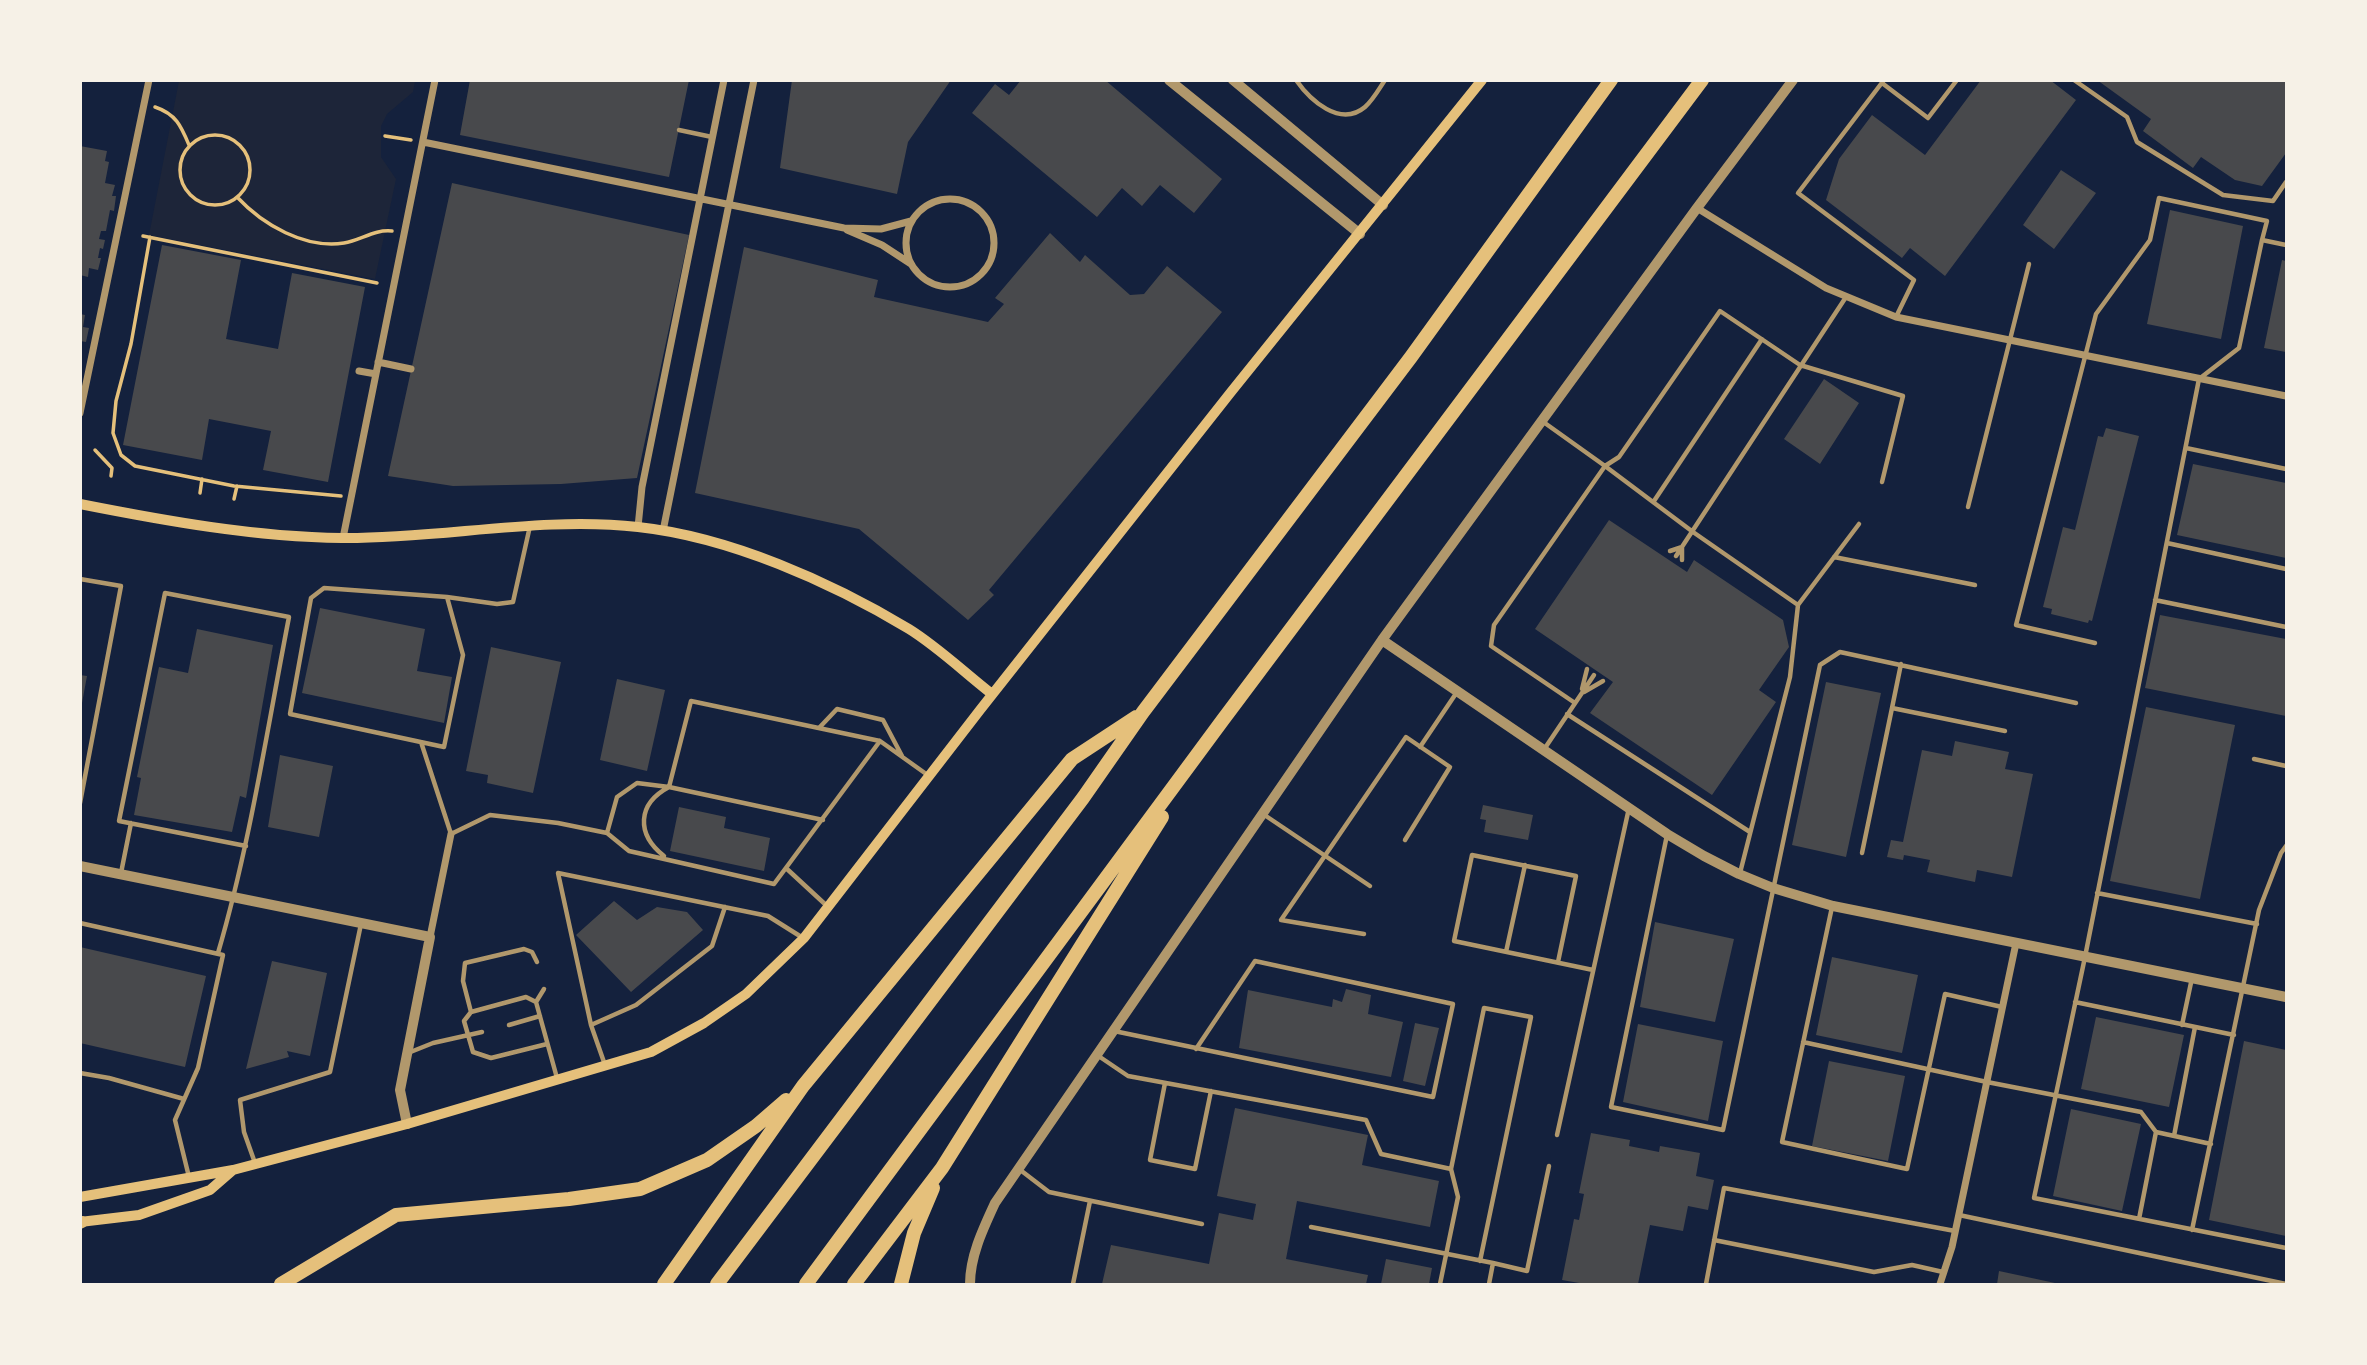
<!DOCTYPE html>
<html>
<head>
<meta charset="utf-8">
<style>
  body { margin:0 }
  #map { position:relative; width:2367px; height:1365px; overflow:hidden; background:#14213d; font-family:"Nunito Sans",sans-serif }
  canvas { display:block }
  .frame { position:absolute; inset:0; border:82px solid #f6f1e7; pointer-events:none }
</style>
</head>
<body>
<div id="map">
<canvas width="2367" height="1365"></canvas>
<div class="frame"></div>
</div>
<script>
const c = document.querySelector('canvas').getContext('2d');
c.lineJoin = 'round';
function fill(path, color) { c.fillStyle = color; c.fill(path, 'evenodd'); }
function strokePath(path, color, width, dash) { c.strokeStyle = color; c.lineWidth = width; c.lineCap = dash ? 'butt' : 'round'; c.setLineDash(dash || []); c.stroke(path); }
const green = new Path2D(`
  M179,81h236l-2,11 -26,22 -6,12v31l15,22 -21,100 -226,-44z`);
const building = new Path2D(`
  M470,80h219l-20,97 -209,-42z
  M792,80h159l-43,62 -11,52 -117,-26z
  M1021,80h84l117,99 -28,34 -34,-28 -18,21 -20,-18 -25,29 -125,-104 23,-29 14,11z
  M1981,80h69l26,20 -131,176 -35,-28 -8,10 -76,-58 13,-41 33,-44 53,40z
  M2097,80h189v73l-24,33 -27,-6 -34,-23 -8,11 -50,-37 8,-12z
  M80,146l27,5 -2,10 4,1 -4,21 10,2 -3,11h4l-2,15 -4,-1 -4,21h-5l-2,8 6,1 -2,9 -3,-1 -2,10h3l-3,12 -9,-2 -1,9 -8,-2z
  M2061,170l35,23 -42,56 -31,-24z
  M452,183l237,52 -52,243 -76,6 -108,2 -65,-10z
  M2170,210l73,16 -22,113 -74,-15z
  M1050,233l30,29 5,-7 45,40 14,-1 23,-28 55,46 -233,278 5,5 -26,25 -109,-91 -164,-36 49,-246 134,33 -4,17 114,25 16,-18 -9,-6z
  M162,245l79,15 -15,79 52,10 14,-76 73,14 -37,195 -65,-12 8,-39 -62,-12 -7,41 -79,-15z
  M2282,260l4,1v91l-22,-4z
  M80,314l5,1 -2,12 6,1 -3,14 -6,-1z
  M1824,379l35,24 -39,61 -36,-25z
  M2106,428l33,8 -47,185 -3,-1 -1,3 -37,-9 1,-5 -9,-2 20,-80 12,3 23,-94 5,1z
  M2193,464l93,19v75l-109,-23z
  M1609,520l78,52 7,-12 89,60 6,27 -30,43 17,12 -64,93 -122,-82 23,-31 -78,-53z
  M320,608l105,21 -8,42 35,6 -8,46 -142,-30z
  M2160,615l126,24v77l-141,-28z
  M197,629l76,16 -27,153 -6,-2 -8,36 -98,-17 7,-37 -4,-1 22,-110 29,6z
  M491,647l70,15 -28,131 -46,-10 1,-8 -22,-4z
  M80,675l7,1 -5,27h-2z
  M617,679l48,11 -18,81 -47,-11z
  M1826,682l55,11 -35,164 -54,-12z
  M2146,707l89,18 -35,174 -90,-18z
  M1955,741l54,11 -4,17 28,5 -21,103 -35,-7 -2,12 -48,-10 3,-12 -26,-5 -1,5 -16,-3 4,-17 12,2 19,-92 30,6z
  M280,755l53,11 -14,71 -51,-10z
  M1483,805l50,10 -5,25 -44,-8 2,-12 -6,-1z
  M679,807l47,10 -2,11 46,10 -6,33 -94,-20z
  M614,901l23,19 20,-13 30,5 16,18 -72,62 -55,-57z
  M1655,922l79,17 -19,83 -75,-15z
  M80,947l126,29 -21,91 -105,-24z
  M1832,957l86,18 -16,78 -86,-18z
  M272,961l55,12 -17,83 -23,-5 2,6 -43,12z
  M1346,989l25,6 -3,19 35,8 -12,55 -152,-29 9,-58 84,17 1,-8 9,3z
  M2096,1017l88,18 -15,72 -88,-18z
  M1415,1023l24,5 -14,58 -22,-5z
  M1638,1024l85,17 -15,80 -85,-19z
  M2244,1041l42,9v186l-77,-16z
  M1829,1061l76,15 -17,85 -76,-15z
  M1235,1108l133,27 -6,30 77,16 -9,46 -133,-26 -11,58 82,16 -2,9h-264l9,-39 98,19 10,-51 34,7 3,-16 -39,-8z
  M2071,1109l70,15 -19,87 -69,-15z
  M1591,1133l39,7 -1,6 30,6 1,-6 40,7 -4,23 18,4 -6,30 -20,-4 -5,25 -33,-6 -12,59h-53l-23,-4 12,-61 5,1 5,-26 -5,-1z
  M1386,1259l46,9 -3,16h-48z
  M1999,1271l56,12v1h-58z`);
const path = new Path2D(`
  M155,107c21,7 26,19 34,38
  M180 170a35 35 0 1 1 70 0a35 35 0 1 1-70 0Z
  M385,136l26,4
  M237,197c26,28 68,52 107,46 17,-3 31,-14 48,-12
  M143,236l234,47
  M150,237l-19,107 -15,57 -3,32 8,22 14,11 99,20 107,10
  M95,450l17,18 -1,8
  M200,493l2,-14
  M234,499l3,-13`);
const service = new Path2D(`
  M1296,80c14,20 44,48 69,27 8,-7 14,-18 20,-27
  M1884,80l-86,113 116,87 -18,37
  M2074,80l53,37 10,25 86,53 50,6 13,-19
  M1882,83l46,35 29,-38
  M679,130l33,7
  M2286,245l-24,-5 -23,108 -40,31 -114,578 -51,241 252,50
  M1542,421l63,45 -111,159 -3,21 84,57
  M2186,448l100,21
  M1654,501l108,-162
  M1968,507l61,-243
  M2167,543l119,26
  M1670,551l12,-4v13
  M1676,556l170,-259
  M1834,557l141,28
  M80,579l41,7 -41,217
  M447,597l16,58 -19,92 -154,-33 21,-116 13,-10 123,9 50,7 16,-2 17,-76
  M2155,600l131,27
  M1798,605l61,-81
  M2095,643l-79,-18 80,-311 54,-74 9,-42 108,23 -5,19
  M1901,664l-9,44 113,23
  M1582,689l5,-20
  M1584,692l19,-11
  M1567,714l183,118
  M819,728l18,-19 46,11 19,36
  M421,742l30,92 39,-19 68,8 49,10 22,18 145,33 106,-143
  M1420,747l37,-55
  M1545,748l49,-73
  M2254,759l32,7
  M1263,814l107,72
  M607,833l10,-36 20,-14 32,4 22,-86 189,40 49,35
  M1667,835l-56,272 112,23 97,-465 20,-13 236,51
  M1862,853l30,-145
  M664,856c-28,-22 -27,-52 5,-69l154,33
  M787,869l40,37
  M121,873l10,-50
  M1740,873l50,-196 8,-72 -105,-73 -88,-66 14,-9 101,-146 80,54 103,31 -21,86
  M2097,893l160,31
  M1832,907l-50,235 125,27 38,-175 57,13
  M80,923l143,32 -25,113 -23,52 14,57
  M1364,934l-83,-14 125,-183 44,30 -45,73
  M1506,952l19,-87
  M218,953c32,-109 49,-223 71,-336l-124,-24 -46,228 127,25
  M1558,962l18,-86 -104,-21 -18,86 139,29
  M536,1002l8,-13
  M2075,1002l159,33
  M471,1012l-8,-31 2,-18 59,-14 8,3 5,10
  M509,1025l31,-9
  M591,1025l45,-20 76,-59 13,-39
  M2182,1025l10,-47
  M1114,1031l319,66 20,-93 -198,-43 -59,88
  M1803,1042l184,40 154,30 15,20
  M547,1044l-56,14 -18,-6 -9,-31 7,-9 55,-15 10,5 21,76
  M408,1053l25,-10 49,-11
  M1097,1055l31,21 238,44 15,34 70,15
  M605,1065l-14,-40 -33,-152 210,43 35,22
  M80,1073l29,5 75,21
  M1165,1083l-15,77 45,9 16,-78
  M1557,1135l72,-327
  M2174,1136l21,-109
  M255,1163l-11,-31 -4,-32 90,-28 31,-148
  M1019,1169l30,23 153,32
  M1959,1215l327,69
  M2139,1219l17,-87 55,12
  M1311,1227l182,36 -4,21
  M2192,1230l67,-320 22,-57 5,-7
  M1714,1240l160,32 38,-7 31,7
  M1493,1263l34,8 22,-105
  M1073,1284l17,-83
  M1440,1284l18,-87 -7,-28 33,-161 47,9 -51,244
  M1706,1284l18,-96 231,43`);
const minor = new Path2D(`
  M423,142l421,86 37,1 30,-8
  M906 243a44 44 0 1 1 88 0a44 44 0 1 1-88 0Z
  M1697,208l129,80 70,29 390,79
  M847,230l35,15 29,19
  M378,362l33,7
  M359,371l17,3
  M80,413l69,-333
  M638,527l4,-40 82,-407
  M663,531l91,-451
  M343,538l92,-458
  M430,937l21,-103
  M1940,1284l12,-37 64,-304`);
const tertiary = new Path2D(`
  M1169,80l191,154
  M1233,80l150,125
  M1382,640l285,194 37,22 35,18 34,14 60,18 453,91
  M80,866l350,71 -30,153 7,34
  M970,1284c0,-28 13,-55 25,-81l387,-563 315,-432 96,-128`);
const secondary = new Path2D(`
  M80,504c86,17 175,33 262,34 99,1 198,-22 296,-11 92,10 193,55 271,102 29,18 56,44 83,65
  M80,1197l153,-27 174,-46 244,-72 53,-29 42,-29 58,-56 176,-228 251,-318 251,-312
  M80,1222l59,-7 71,-25 23,-20`);
const primary = new Path2D(`
  M80,1223l2,-1`);
const motorway = new Path2D(`
  M281,1284l115,-69 173,-16 71,-10 67,-29 49,-34 30,-26
  M664,1284l139,-198 269,-327 64,-42
  M717,1284l366,-486 60,-86 268,-355 200,-277
  M806,1284l416,-563 480,-641
  M854,1284l88,-116 220,-351
  M901,1284l13,-51 19,-45`);
fill(green, '#1d2539');
fill(building, '#48494c');
strokePath(path, '#e5c07b', 3.5);
strokePath(service, '#b1986c', 4.5);
strokePath(minor, '#b1986c', 7);
strokePath(tertiary, '#b1986c', 10);
strokePath(secondary, '#e5c07b', 10);
strokePath(primary, '#e5c07b', 12);
strokePath(motorway, '#e5c07b', 14);
</script>
</body>
</html>
